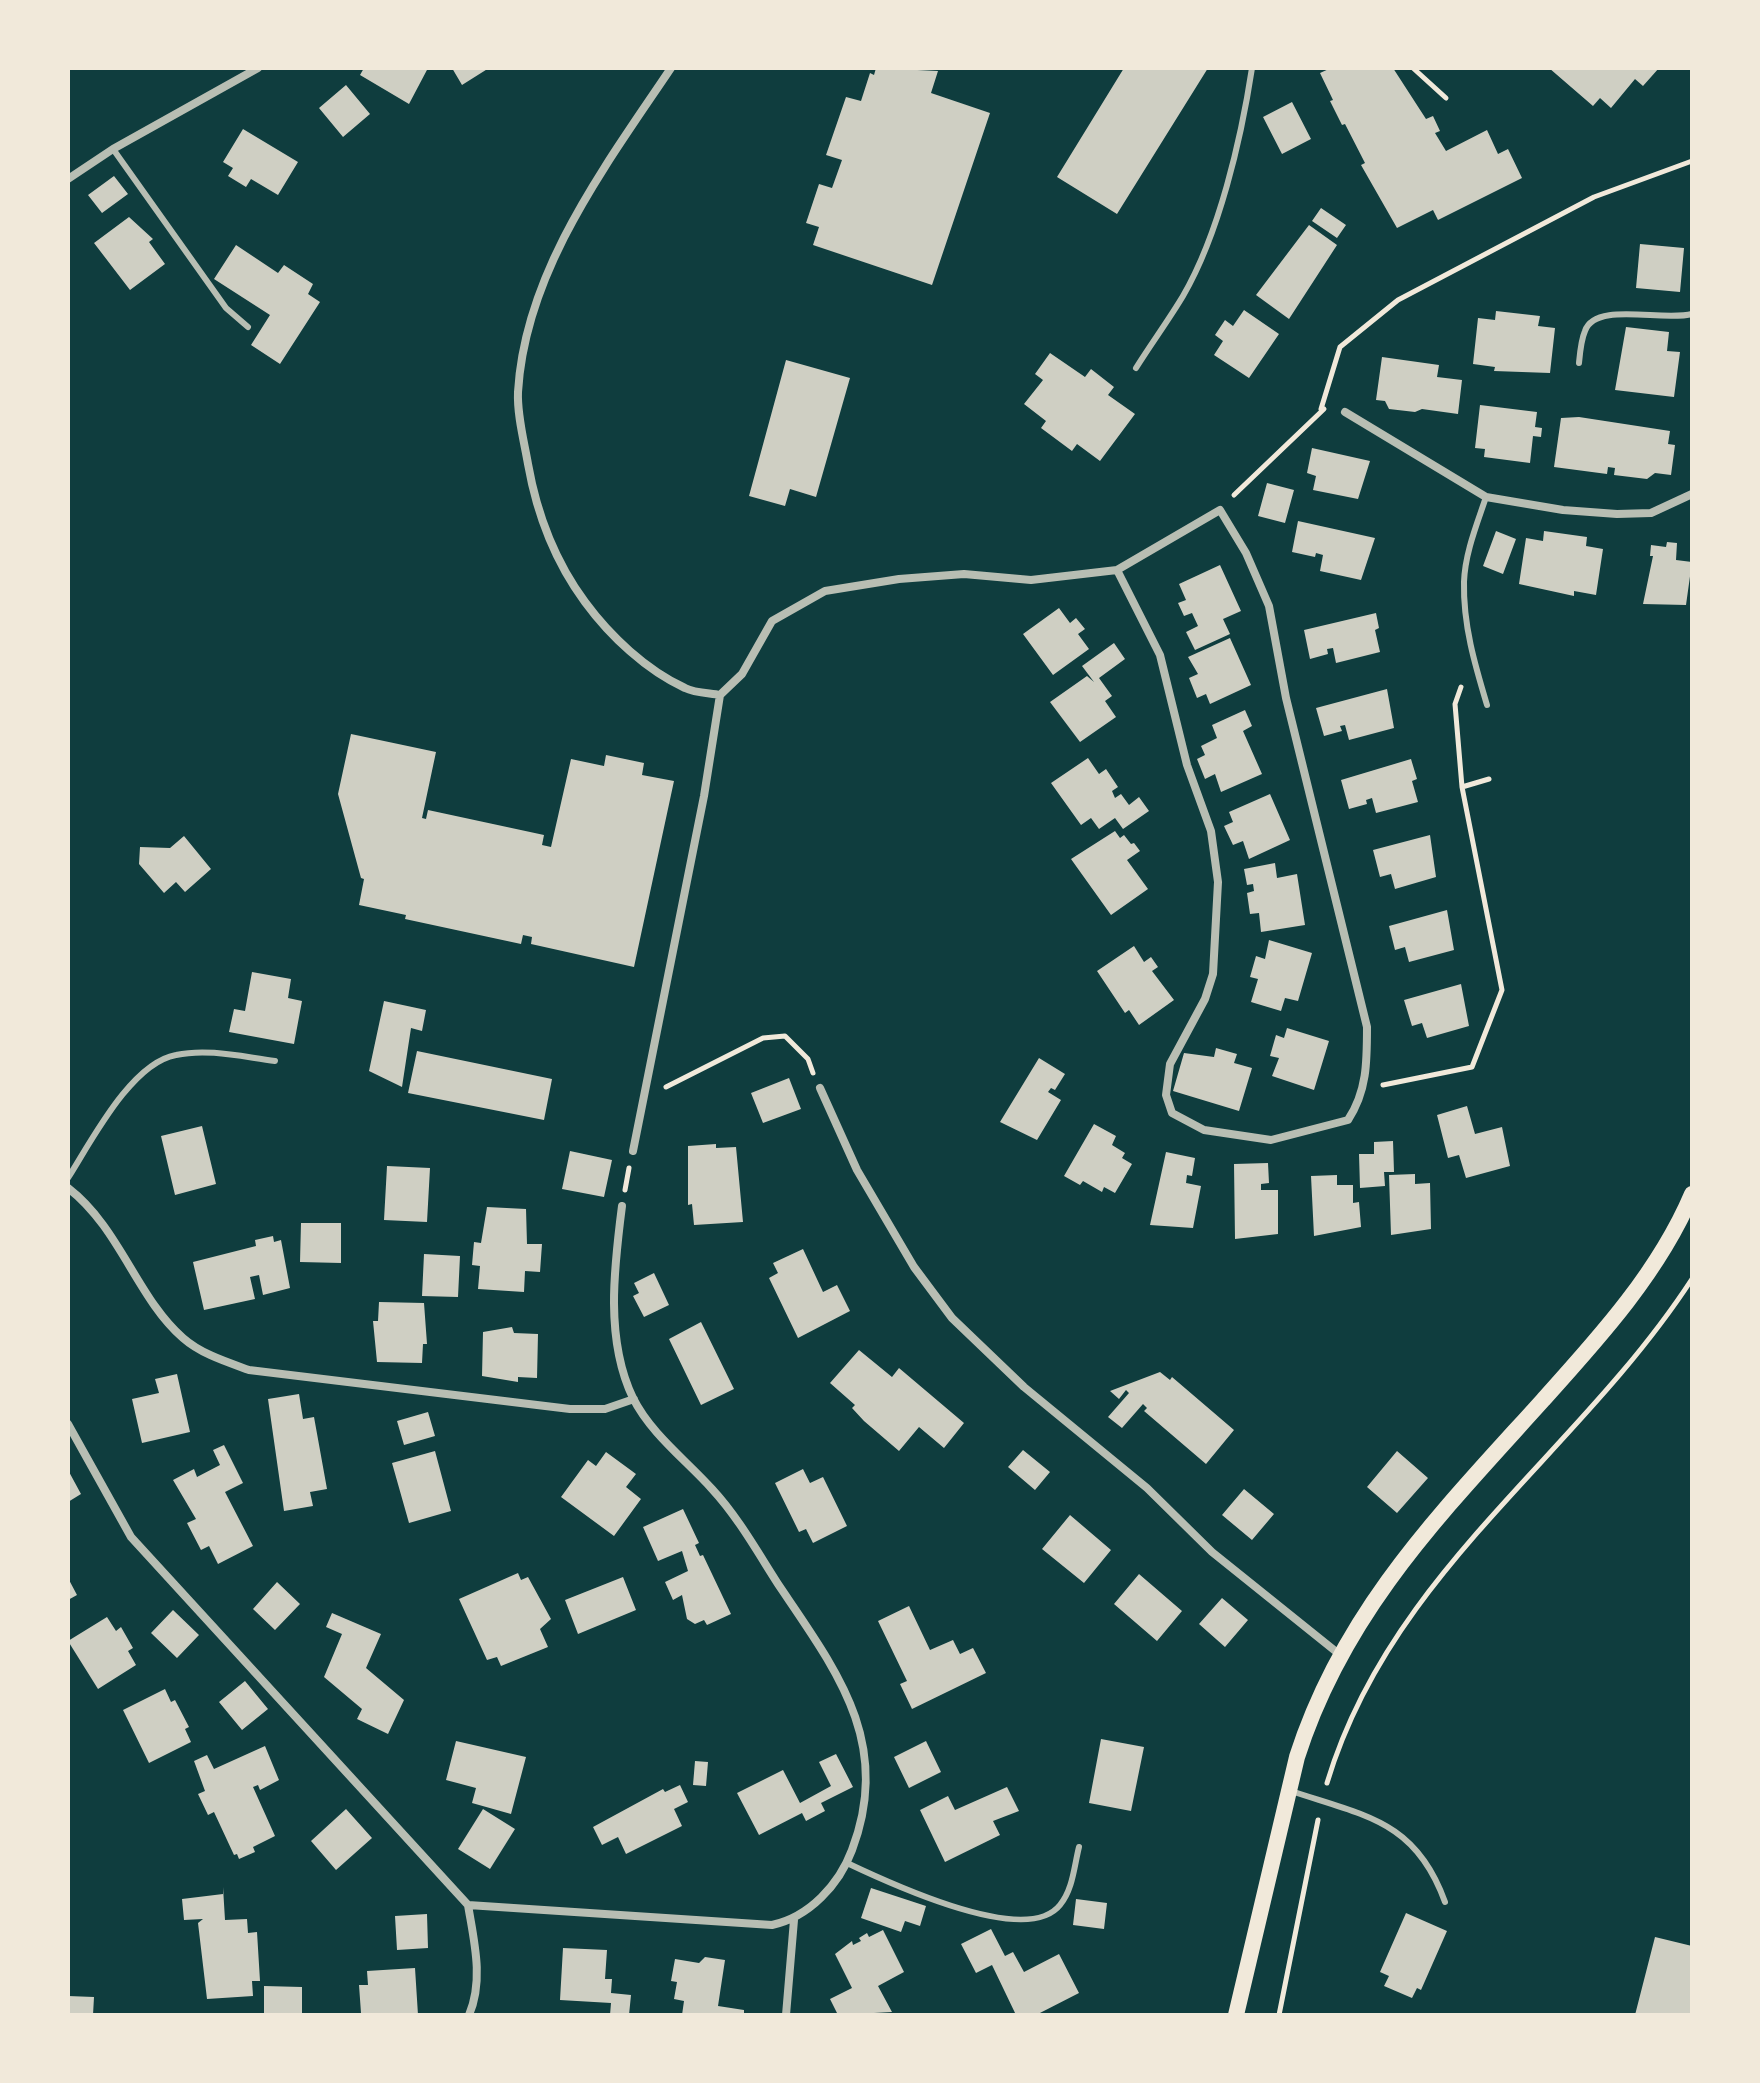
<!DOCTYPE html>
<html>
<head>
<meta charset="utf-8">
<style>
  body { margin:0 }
  #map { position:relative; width:1760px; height:2083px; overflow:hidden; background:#0f3d3e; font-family:"Space Grotesk",sans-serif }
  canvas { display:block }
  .frame { position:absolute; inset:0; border:70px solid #f1e9da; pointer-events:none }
</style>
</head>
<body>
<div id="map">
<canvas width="1760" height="2083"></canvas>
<div class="frame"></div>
</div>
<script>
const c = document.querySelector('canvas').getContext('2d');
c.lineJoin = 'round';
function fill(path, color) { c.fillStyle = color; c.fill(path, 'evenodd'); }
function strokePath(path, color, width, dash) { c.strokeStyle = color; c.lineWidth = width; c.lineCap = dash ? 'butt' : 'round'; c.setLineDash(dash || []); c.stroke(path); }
const building = new Path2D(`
  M364,68h64l-19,36 -49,-29z
  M452,68h37l-27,17z
  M876,68l62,3 -7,22 59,20 -58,172 -119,-40 6,-18 -13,-4 13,-39 13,4 10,-28 -16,-5 20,-58 15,4 9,-28 4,2z
  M1124,68h84l-91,146 -60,-37z
  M1331,68h62l33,51 7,-3 7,15 -5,2 11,18 41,-21 11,24 10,-5 14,29 -84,42 -5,-10 -36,18 -36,-63 4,-2 -20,-39 -3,1 -12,-24 3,-1 -13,-27z
  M1549,68h110l-16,18 -8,-7 -24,29 -11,-10 -7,8z
  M346,85l24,29 -27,23 -24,-29z
  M1292,102l19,37 -29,15 -19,-37z
  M243,129l55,33 -20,33 -27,-16 -5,8 -18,-11 5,-8 -10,-6z
  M114,176l14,18 -26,19 -14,-18z
  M1321,208l25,17 -9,13 -25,-17z
  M129,217l24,22 -4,3 16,22 -35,26 -36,-47z
  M1309,225l28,20 -48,74 -33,-24z
  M1640,244l44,4 -4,44 -44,-4z
  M236,245l42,28 6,-8 29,19 -5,10 12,8 -40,62 -29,-19 19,-30 -56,-36z
  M1244,310l35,24 -30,44 -35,-23 9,-14 -8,-6 10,-15 8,6z
  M1496,311l44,5 -2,10 17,2 -5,45 -56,-2 1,-4 -22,-3 5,-46 17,2z
  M1626,327l43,5 -2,19 13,1 -6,45 -59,-7z
  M1050,353l35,24 6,-8 23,18 -6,8 27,19 -35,47 -23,-17 -5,7 -31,-23 5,-7 -22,-17 19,-24 -8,-6z
  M1382,357l57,8 -2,12 25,3 -4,34 -36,-5 -7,3 -26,-3 -4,-8 -9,-1z
  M786,360l64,18 -34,119 -26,-8 -5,17 -36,-10z
  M1480,405l57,7 -2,15 7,1 -1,9 -8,-1 -3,27 -46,-6 1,-8 -10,-1z
  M1579,417l91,14 -2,13 7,1 -4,30 -16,-2 -8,6 -33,-4 1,-7 -7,-1 -1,7 -53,-7 7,-49z
  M1312,448l58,13 -12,38 -45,-9 3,-14 -9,-3z
  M1267,483l27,7 -9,33 -27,-7z
  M1298,521l77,17 -14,42 -41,-9 3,-16 -7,-2 -1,4 -23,-5z
  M1496,531l20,8 -13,35 -20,-8z
  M1544,531l43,6 -1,9 17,3 -7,46 -22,-4v5l-55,-12 7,-46 17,3z
  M1667,542l10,1 -1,17 16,2 -6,43 -43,-1 10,-48h-3l1,-11 15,2z
  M1220,565l21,46 -18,8 7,15 -35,16 -9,-18 12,-6 -6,-13 -8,3 -6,-13 8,-3 -7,-16z
  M1059,608l11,15 6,-5 9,11 -7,5 11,15 -36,26 -30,-41z
  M1376,613l3,15 -4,2 5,22 -44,11 -3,-15 -6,1 1,5 -18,5 -6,-29z
  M1230,638l21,47 -41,19 -4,-10 -9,4 -8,-20 9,-4 -10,-17z
  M1114,643l11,16 -26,19 13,18 -7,5 11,16 -36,25 -30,-40 37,-26 7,6 -12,-16z
  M1387,689l7,39 -45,12 -4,-15 -5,1 2,5 -18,5 -8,-28z
  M1245,710l7,16 -9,5 19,43 -41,18 -6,-18 -10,5 -8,-20 8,-4 -4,-9 16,-8 -5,-13z
  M351,734l85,18 -14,66 4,1 2,-9 116,25 -2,10 9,2 20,-88 33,7 2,-11 38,8 -2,12 32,6 -40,186 -103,-23 1,-7 -9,-2 -2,9 -116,-25 1,-4 -47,-10 5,-26 -3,-1 -23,-84z
  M1088,758l11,16 7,-5 12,18 -6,4 3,7 6,-4 8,11 10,-8 10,14 -26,18 -8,-11 -16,11 -8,-11 -10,7 -30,-42z
  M1411,759l6,20 -5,2 6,21 -42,11 -4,-15 -6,2 1,4 -18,5 -8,-29z
  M1270,794l20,46 -41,19 -6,-18 -10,4 -9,-19 9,-4 -4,-10z
  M1115,831l5,7 4,-3 7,9 3,-1 6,8 -13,9 21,29 -37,26 -40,-56z
  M1430,835l6,42 -41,12 -4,-15 -11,3 -7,-27z
  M184,836l27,33 -26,23 -9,-10 -12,11 -25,-29 1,-17 30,1z
  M1275,863l2,15 20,-4 8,51 -44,7 -2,-19 -9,1 -3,-21 7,-2 -1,-7 -6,1 -3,-16z
  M1447,910l7,40 -45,12 -4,-15 -10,3 -6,-24z
  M1269,940l43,13 -14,48 -13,-3 -4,13 -30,-9 7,-23 -8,-2 6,-21 9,3z
  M1134,946l10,16 7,-5 7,10 -6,4 22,29 -35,25 -10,-15 -4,3 -28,-42z
  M252,972l39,7 -3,19 14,3 -8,43 -65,-12 5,-23 11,2z
  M1461,984l8,42 -42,12 -5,-15 -10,3 -8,-26z
  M384,1001l42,9 -4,21 -11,-3 -9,59 -33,-16z
  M1287,1028l42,13 -15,49 -42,-14 7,-18 -9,-2 6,-21 8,3z
  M1216,1048l21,6 -3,9 18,5 -13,43 -66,-20 11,-38 30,4z
  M417,1051l135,28 -8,41 -136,-27z
  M1039,1058l26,16 -10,16 -4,-2 -3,4 13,8 -24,40 -37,-18z
  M789,1078l12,31 -38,14 -12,-30z
  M1467,1106l8,28 27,-7 8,39 -44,12 -7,-23 -11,3 -11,-43z
  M1094,1124l22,12 -4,9 13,8 -3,5 10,6 -17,29 -11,-6 -2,5 -19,-11 -3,4 -16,-9z
  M202,1126l14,58 -41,11 -14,-59z
  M1393,1141l1,31h-10l1,14 -25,2 -1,-34h15v-12z
  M716,1144v4l20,-1 7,75 -49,3 -2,-21 -4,1v-59z
  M570,1151l42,9 -8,37 -42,-8z
  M1166,1152l29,6 -3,18 -5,-1 -1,8 15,3 -8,42 -43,-3z
  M1268,1163l1,20 -8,1v6h17v44l-43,5 -1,-75z
  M387,1166l43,2 -3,54 -43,-2z
  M1415,1174v10l15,-1 1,46 -40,6 -2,-60z
  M1337,1175v10h16v18l6,-1 2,25 -47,9 -3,-60z
  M487,1207l39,2 1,35h15l-2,28 -15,-1 -1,21 -46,-3 2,-23 -8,-1 2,-23 7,1z
  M301,1223h40v40l-41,-1z
  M273,1236l1,6 7,-2 9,48 -27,7 -4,-20 -9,2 5,22 -51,11 -11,-48 63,-16 -1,-6z
  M803,1249l20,43 14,-7 13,26 -52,27 -29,-60 9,-5 -5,-10z
  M424,1254l36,2 -2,41 -36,-1z
  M654,1273l15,32 -25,12 -11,-21 6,-3 -5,-10z
  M379,1302l45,1 3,41h-4l-1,19 -45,-1 -4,-41h5z
  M701,1322l33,67 -33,16 -32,-66z
  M512,1327l2,6 24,1 -1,44 -19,-1v5l-36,-6 1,-44z
  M859,1350l33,27 7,-9 65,55 -20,25 -25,-21 -20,24 -35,-30 -12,-13 3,-3 -25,-22z
  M1160,1372l10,8 2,-3 62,53 -28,34 -62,-53 3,-3 -4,-4 -21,24 -14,-11 21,-24 -3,-3 -7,9 -9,-8z
  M177,1374l13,58 -48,11 -10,-44 27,-6 -4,-14z
  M299,1394l4,25 11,-2 13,72 -17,3 3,14 -29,5 -16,-112z
  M428,1412l7,24 -31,9 -7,-24z
  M224,1445l19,38 -18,9 28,54 -35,18 -9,-18 -8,4 -14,-27 9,-4 -23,-39 21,-11 3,8 23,-12 -7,-15z
  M1023,1450l27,22 -15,18 -27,-23z
  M435,1451l16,60 -42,12 -17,-60z
  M1397,1451l31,27 -31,35 -30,-26z
  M606,1452l30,22 -10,13 15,12 -27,37 -53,-39 27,-37 8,6z
  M803,1469l7,14 13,-6 24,49 -34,17 -7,-14 -7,3 -24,-49z
  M68,1470l13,24 -13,8z
  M1244,1489l30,25 -22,26 -30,-25z
  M683,1509l16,34 -4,2 5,11 3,-1 28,59 -24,11 -3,-5 -9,4 -8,-5 -5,-24 -9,5 -8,-18 23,-11 -6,-20 -24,10 -15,-34z
  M1070,1515l41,35 -27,33 -42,-34z
  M518,1573l3,7 7,-3 23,42 -11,10 8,18 -47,19 -4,-9 -10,3 -28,-61z
  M1139,1574l43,37 -25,30 -43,-37z
  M623,1577l13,33 -58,24 -13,-34z
  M68,1578l9,17 -9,5z
  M277,1582l23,22 -25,26 -22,-21z
  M1222,1598l26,22 -23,27 -26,-23z
  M909,1606l21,44 23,-10 7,14 13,-6 13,25 -74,36 -12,-25 7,-3 -29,-60z
  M173,1610l26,25 -22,23 -26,-25z
  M332,1613l49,21 -15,34 38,32 -16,34 -31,-15 5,-10 -38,-32 18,-43 -16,-7z
  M107,1617l9,14 5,-4 12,21 -5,3 8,14 -38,24 -30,-48z
  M245,1681l23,28 -26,21 -23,-28z
  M165,1689l6,13 4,-2 14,27 -4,2 6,13 -42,21 -26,-53z
  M1101,1739l43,8 -13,64 -42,-8z
  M456,1741l70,16 -15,57 -39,-11 4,-15 -30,-8z
  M926,1741l15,31 -32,16 -15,-31z
  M265,1746l14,34 -19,10 -2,-5 -5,2 22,49 -22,11 2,5 -16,7 -2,-5 -3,1 -20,-43 -6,3 -10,-21 7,-3 -11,-30 13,-6 7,14z
  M836,1754l17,33 -32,16 4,8 -19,10 -4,-8 -43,22 -22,-42 46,-23 17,33 31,-17 -12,-24z
  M695,1761l13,1 -2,24 -13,-1z
  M680,1785l8,17 -14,7 8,17 -56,28 -8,-17 -16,8 -9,-18 70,-38 2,3z
  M1007,1787l12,24 -26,10 7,14 -55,27 -25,-52 28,-14 7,14z
  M346,1809l26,29 -36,32 -25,-29z
  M483,1809l32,20 -25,40 -32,-20z
  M223,1887l2,33 22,-1 1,14 9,-1 3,49h-8l1,15 -46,3 -9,-76 5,-4 -19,1 -2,-21 41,-5z
  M871,1888l55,18 -6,20 -15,-5 -4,11 -40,-14z
  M1076,1899l31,4 -3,26 -31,-4z
  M1406,1913l41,18 -26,59 -4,-2 -5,10 -28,-12 5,-10 -9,-4z
  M427,1914l1,34 -31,2 -2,-34z
  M991,1929l14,27 8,-4 11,20 35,-18 20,39 -43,22h-20l-24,-50 -16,8 -15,-29z
  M883,1930l21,42 -26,14 14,26 -54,3 -8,-16 22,-11 -17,-34 17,-13 1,4 8,-4 -2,-3 8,-5 2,4z
  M1655,1937l37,9v69h-57z
  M563,1948l44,2 -2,29h7l-1,14 20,2 -2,20h-19l1,-12 -51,-3z
  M705,1957l20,3 -7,46 26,4v5h-62l2,-14 -10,-2 3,-17 -6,-1 4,-22 24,4z
  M415,1968l3,47 -57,-2 -2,-28h9l-1,-14z
  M264,1986l38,1v28h-38z
  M68,1996l26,1 -1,18h-25z`);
const path = new Path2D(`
  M1413,68l33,30
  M1321,409l19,-62 58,-47 196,-103 98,-36
  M1234,495l90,-86
  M1462,787l27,-8
  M1383,1085l89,-18 30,-77 -40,-203 -7,-83 6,-17
  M666,1087l97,-49 22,-2 23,23 5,14
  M625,1190l4,-22
  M1327,1783c63,-211 250,-327 365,-504
  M1279,2015l39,-195`);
const service = new Path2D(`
  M113,149l113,159 22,19
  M1579,363c1,-11 2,-23 6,-32 10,-30 78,-9 107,-17
  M1136,368c15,-24 32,-47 47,-72 36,-62 58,-156 69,-228
  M1486,497c-9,27 -21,56 -22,85 -1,43 11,83 23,123
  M68,1178c23,-36 63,-115 108,-123 32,-7 67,2 99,6
  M1291,1791c75,25 125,30 154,111
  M847,1863c40,19 179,85 213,42 13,-16 14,-38 19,-58`);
const minor = new Path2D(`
  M671,68c-65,97 -146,203 -153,324 -1,23 6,49 10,72 9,51 26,96 57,138 25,34 61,68 100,86 10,5 24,5 35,7l22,-21 30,-53 53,-30 74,-12 65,-5 67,6 86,-10 103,-60 26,43 23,53 17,92 81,329c0,35 0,64 -19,93l-77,20 -67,-10 -32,-17 -6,-18 4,-31 35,-65 8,-25 5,-92 -7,-51 -24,-66 -27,-110 -43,-85
  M68,179l45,-30 145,-81
  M1345,412l141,85 77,13 54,4 34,-1 41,-19
  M820,1088l37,82 57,97 38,51 72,69 123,101 65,64 127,102
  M633,1151l71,-355 16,-101
  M68,1188c52,40 69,110 115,150 18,16 44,24 66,32l321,39h35l29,-10
  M68,1424l63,113 337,368c6,36 16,75 1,110
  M468,1905l304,20c37,-8 67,-40 80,-75 41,-108 -16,-180 -74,-266 -20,-31 -40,-67 -66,-95 -26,-29 -61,-55 -79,-91 -28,-58 -19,-130 -11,-192
  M786,2015l8,-95`);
const secondary = new Path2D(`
  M1236,2015l61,-258c47,-147 145,-245 246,-357 56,-62 116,-128 149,-206`);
fill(building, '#cfcfc3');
strokePath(path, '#f1e9da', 5);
strokePath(service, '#b8beb3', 6);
strokePath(minor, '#b8beb3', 8);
strokePath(secondary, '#f1e9da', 16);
</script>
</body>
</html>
